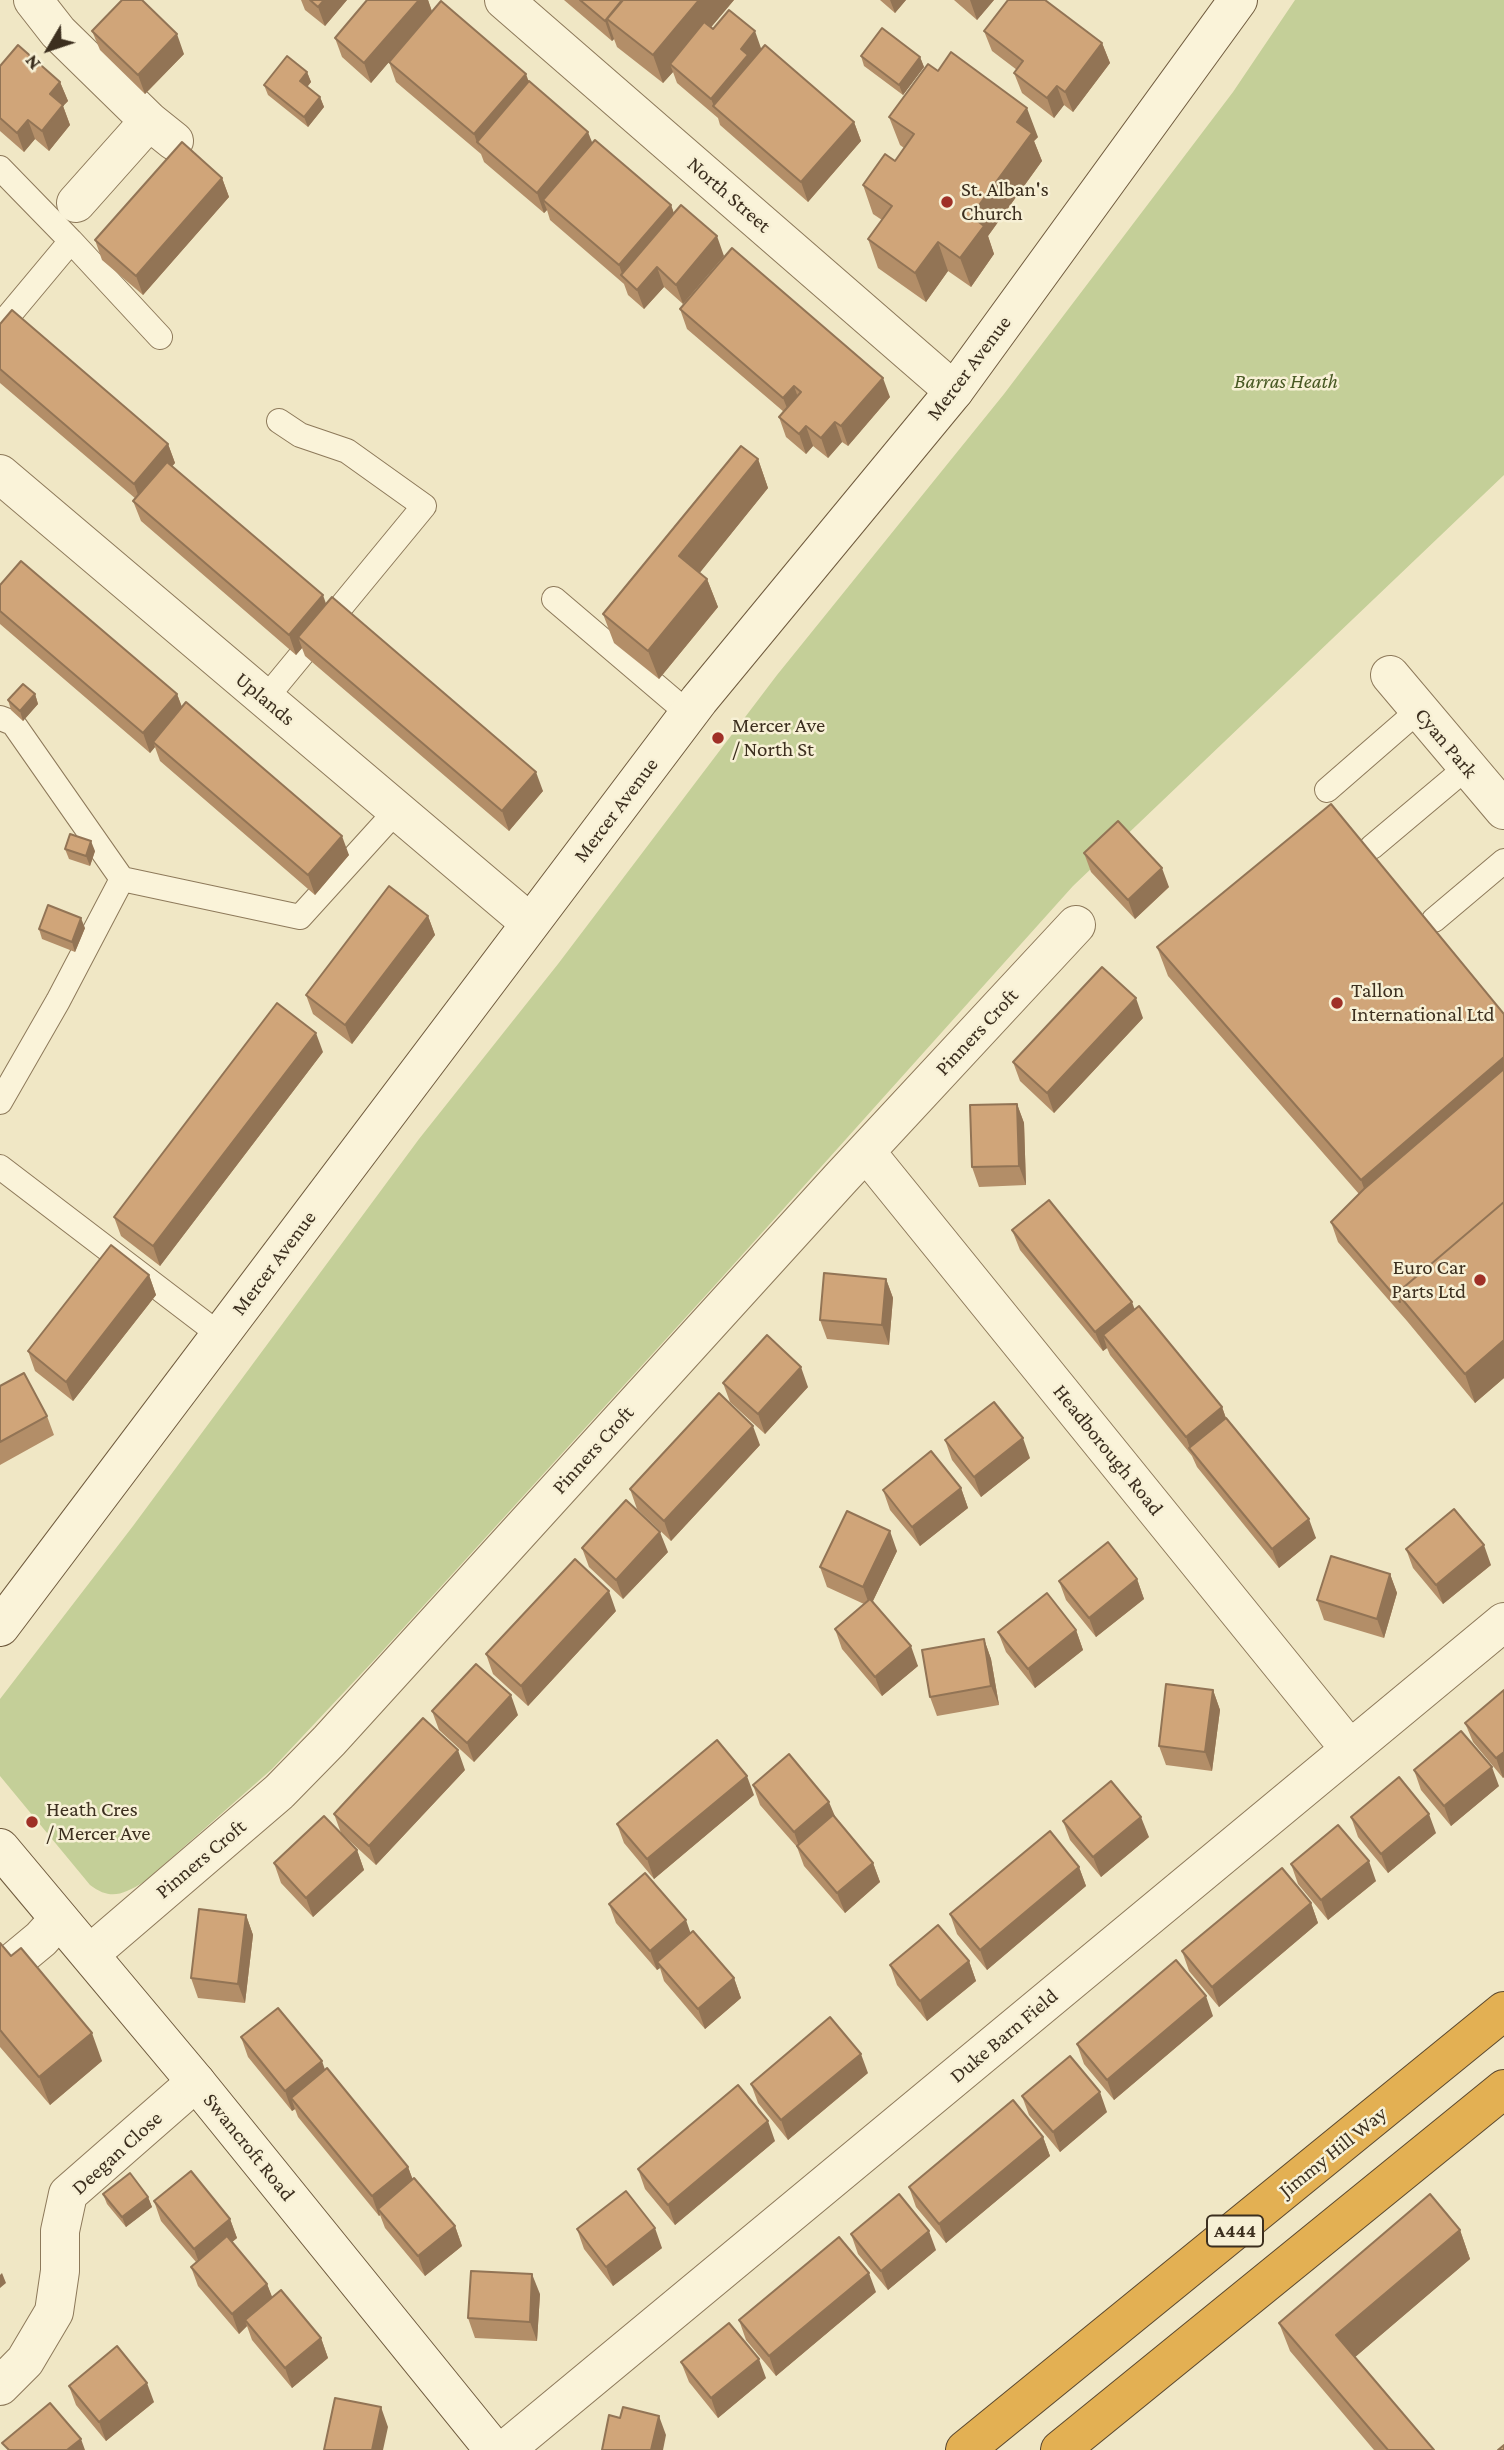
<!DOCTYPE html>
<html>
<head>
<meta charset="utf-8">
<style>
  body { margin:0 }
  #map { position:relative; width:1504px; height:2450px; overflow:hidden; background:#f0e7c5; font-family:"Crimson Pro",serif }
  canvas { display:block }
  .north { position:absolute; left:14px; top:14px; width:70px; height:70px; -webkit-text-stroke:5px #f7f0d5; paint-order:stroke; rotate:231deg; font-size:19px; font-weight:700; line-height:28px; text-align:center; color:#3c2f1f }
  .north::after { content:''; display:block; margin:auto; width:24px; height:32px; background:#3c2f1f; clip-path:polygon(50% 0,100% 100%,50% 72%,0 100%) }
</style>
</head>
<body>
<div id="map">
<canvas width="1504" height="2450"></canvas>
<div class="north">N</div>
</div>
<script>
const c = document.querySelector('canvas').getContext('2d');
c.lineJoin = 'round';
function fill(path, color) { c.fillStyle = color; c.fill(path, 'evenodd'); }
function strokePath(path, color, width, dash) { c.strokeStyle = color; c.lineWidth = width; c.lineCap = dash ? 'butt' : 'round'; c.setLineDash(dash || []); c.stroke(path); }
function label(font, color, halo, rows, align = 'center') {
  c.font = font + ' "Crimson Pro",serif'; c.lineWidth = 5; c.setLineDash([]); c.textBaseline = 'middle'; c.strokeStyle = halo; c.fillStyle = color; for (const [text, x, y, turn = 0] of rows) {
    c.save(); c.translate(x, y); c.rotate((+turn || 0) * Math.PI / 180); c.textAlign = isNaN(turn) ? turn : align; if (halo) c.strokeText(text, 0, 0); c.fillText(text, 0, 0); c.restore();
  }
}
const green = new Path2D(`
  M1295,0h209v475l-431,411 -357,398 -340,374 -104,111 -128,113c-21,12 -33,19 -54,3l-90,-109v-77l133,-173 286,-387 139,-175 219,-289 227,-281 229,-302z`);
const lane = new Path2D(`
  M0,168l71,73 -71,85
  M71,241l89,96
  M554,599l135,115
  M265,699l159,-193 -77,-55 -47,-16 -21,-14
  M0,718l13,5 109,156 -64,122 -58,101
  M1327,790l92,-80
  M1372,847l94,-79
  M122,879l178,38 97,-107
  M1434,920l70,-59
  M0,1167l220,168`);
const street = new Path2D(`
  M33,0l25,32 91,89 25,20
  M504,0l450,391
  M76,203l73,-82
  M0,474l530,449
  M1390,675l114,135
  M866,1152l483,596
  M90,1954l189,-162 50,-51 511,-562 236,-254
  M6,1968l35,-29 18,-20
  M0,2386l25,-25 29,-49 6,-41v-40l8,-37 128,-112
  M505,2450l999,-828`);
const secondary = new Path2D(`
  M0,1627l699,-927 255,-309 284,-391
  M0,1848l196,234 298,368`);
const highway = new Path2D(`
  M965,2450l539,-439
  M1060,2450l444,-361`);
const wall = new Path2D(`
  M301,0h46l-22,26 -20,-16z
  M428,0l4,11 97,70 63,62 79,62 3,9 50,42 -41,48 -19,-17 -20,22 -16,-14 -4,-11 -74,-64 -3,-10 -3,3 -60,-51 -3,-8 -85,-72 -7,-20 16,-19 -34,40 -29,-26 -7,-19z
  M564,0h170l-23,27 51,22 92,73 7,19 -53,61 -88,-77 -2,-7 -41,-35 -4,-11 -10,11 -46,-36 -3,-8 -2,2z
  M880,0h26l-11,13z
  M954,0h40l-17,20z
  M92,31l92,23 -39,40 -45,-44z
  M984,31l118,12 8,20 -37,49 -9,-7 -10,13 -32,-25 -8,-20 3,-3 -25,-19z
  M861,56l59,1 4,10 -21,28 -39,-29z
  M0,66l60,16 8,19 -5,5 7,19 -21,26 -14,-12 -11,13 -24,-21z
  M307,72l4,10 -4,5 13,10 4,10 -16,20 -40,-32 -4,-10z
  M889,117l149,20 -4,4 8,20 -54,75 6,18 -23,33 -23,-16 -22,31 -48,-34 -10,-29 14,-19 -9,-6 -10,-29 32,-24 9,-13 -4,-3z
  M222,178l7,19 -86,98 -41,-35 -7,-20z
  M680,309l210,88 -42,49 -6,-4 -14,16 -15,-12 -7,8 -20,-17 -7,-20 5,-5 -97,-83z
  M0,324l168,120 7,19 -3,3 154,138 217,187 -34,40 -204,-175 -3,-8 -6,7 -155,-134 -8,-20 3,-2 -136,-116z
  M758,459l10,29 -69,85 8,6 11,28 -59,72 -45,-36 -11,-29z
  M0,585l177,109 5,13 167,148 -34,40 -155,-134 -5,-14 -5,6 -150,-129z
  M35,694l3,10 -15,17 -12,-11 -3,-10z
  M65,849l30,2 -5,15 -21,-7z
  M1084,853l85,34 -34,32 -44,-47z
  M428,916l7,19 -83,109 -39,-30 -7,-19z
  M85,928l-10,24 -33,-13 -3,-10z
  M1157,947l347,67v364l-29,25 -68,-82 -69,-79 -7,-20 28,-28 -191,-218z
  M1143,1018l-89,95 -34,-32 -7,-19z
  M323,1052l-163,214 -39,-30 -7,-19z
  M1017,1104l7,19 2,62 -47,2 -7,-20z
  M1012,1230l123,79 87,98 4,11 90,120 -37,30 -82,-101 -5,-11 -82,-101 -3,-7 -4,3 -83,-101z
  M149,1275l7,20 -83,106 -38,-30 -7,-20z
  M886,1279l7,19 -4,47 -62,-6 -7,-19z
  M723,1383l85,4 -43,47 -35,-32z
  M0,1386l47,30 7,19 -54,30z
  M945,1440l85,18 -49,39 -29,-37z
  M760,1445l-89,96 -34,-32 -7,-20z
  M961,1488l7,20 -48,38 -30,-36 -7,-20z
  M582,1548l86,4 -45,47 -34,-32z
  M1406,1549l85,16 -48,39 -30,-36z
  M897,1551l-24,50 45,65 -36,30 -40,-47 -7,-20 29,-25 -37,-17 -7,-20z
  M1390,1574l7,19 -13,45 -60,-18 -7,-20z
  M1137,1579l7,20 -48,38 -30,-37 -7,-19z
  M616,1611l-88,95 -35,-32 -7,-20z
  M1076,1630l7,20 -48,38 -29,-36 -8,-20z
  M984,1639l7,20 8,46 -62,11 -7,-19z
  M1213,1690l7,20 -8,61 -46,-6 -7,-19z
  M1504,1690v87l-1,1 -30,-36 -8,-19z
  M432,1711l86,4 -44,47 -35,-32z
  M465,1770l-89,95 -35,-32 -7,-19z
  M1414,1770l85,16 -48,40 -30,-36z
  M753,1785l83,34 37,44 7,19 -35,31 -41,-47 -7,-19 -37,-42z
  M754,1795l-100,84 -30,-36 -7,-19z
  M1351,1817l85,16 -48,40 -30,-36z
  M1063,1821l86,16 -48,40 -31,-37z
  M357,1850l7,20 -51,47 -32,-34 -7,-20z
  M1291,1864l85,17 -48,39 -30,-36z
  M1079,1867l7,19 -99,84 -30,-36 -7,-20z
  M1311,1903l7,20 -99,84 -30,-36 -7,-20z
  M609,1904l81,29 44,45 7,20 -36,31 -41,-48 -4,-13 -3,2 -41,-47z
  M246,1915l7,20 -8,68 -47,-5 -7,-20z
  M0,1943l102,118 -52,44 -50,-58z
  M969,1961l7,20 -49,40 -30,-36 -7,-20z
  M1213,2016l-99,84 -30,-36 -7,-20z
  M241,2037l84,33 83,97 5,13 42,46 7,20 -37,30 -40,-48 -5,-13 -1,1 -81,-99 -3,-8 -3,2 -44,-54z
  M868,2073l-80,67 -30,-37 -7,-19z
  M1022,2096l85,16 -47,40 -31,-37z
  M1043,2137l7,19 -104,87 -30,-36 -7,-20z
  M775,2141l-100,84 -30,-36 -7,-20z
  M103,2194l45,3 4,10 -26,20 -19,-23z
  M154,2201l76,18 7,19 -5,4 35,42 5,14 49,40 7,20 -36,30 -40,-48 -5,-14 -8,8 -41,-48 -7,-19 5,-5 -35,-41z
  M577,2229l85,19 -49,38 -29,-37z
  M1460,2230l10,29 -115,98 79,93h-60l-84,-99 -11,-28z
  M851,2234l85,16 -48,40 -30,-36z
  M876,2292l-100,84 -30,-36 -7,-20z
  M540,2294l-3,47 -62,-3 -7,-20z
  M681,2362l85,16 -48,40 -29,-36z
  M69,2386l85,16 -48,39 -30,-36z`);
const shadedWall = new Path2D(`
  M324,0h23l-22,26 -7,-19z
  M419,0h9l4,12 -61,71 -7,-20z
  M699,0h35l-58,69 -6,-5 3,8 -10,11 -10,-28z
  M890,0h16l-11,13z
  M970,0h24l-17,20z
  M607,19l7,20 -2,2 -7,-20z
  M755,31l7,20 -48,55 -3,-7 30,-50z
  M177,34l7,20 -39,40 -7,-19z
  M1102,43l8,20 -37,49 -8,-20z
  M920,57l4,10 -21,28 -4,-10z
  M307,72l4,10 -7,9 -4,-10z
  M526,74l7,19 -56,49 4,12 -7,-20z
  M60,82l8,19 -5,5 7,19 -21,26 -7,-20 8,-37z
  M1057,86l7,19 -10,13 -7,-20z
  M320,97l4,10 -16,20 -4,-10z
  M1027,108l11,29 -4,4 8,20 -54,75 6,18 -23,33 -11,-29 11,-42 46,-94z
  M28,120l7,19 -11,13 -7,-19z
  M854,122l7,19 -53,61 -7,-20z
  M588,132l8,20 -53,48 4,10 -3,3 -7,-20z
  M222,178l7,19 -86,98 -7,-19z
  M671,205l7,20 -55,51 -4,-11z
  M717,236l7,20 -41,48 -7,-19z
  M938,242l10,29 -22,31 -11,-29z
  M657,267l7,20 -20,22 -7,-19z
  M883,378l7,19 -42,49 -7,-20z
  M794,386l7,20 -10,12 -8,-20z
  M835,422l7,20 -14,16 -7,-20z
  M806,426l7,20 -7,8 -7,-20z
  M168,444l7,19 -34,40 -7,-19z
  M758,459l10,29 -78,97 -11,-29z
  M707,579l11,28 -59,72 -11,-28z
  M323,595l7,20 -32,22 4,11 -6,7 -7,-20z
  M35,694l3,10 -15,17 -3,-10z
  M177,694l7,19 -31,29 2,5 -5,6 -7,-20z
  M536,772l7,19 -34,40 -7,-20z
  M342,836l7,19 -34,40 -7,-20z
  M91,841l4,10 -5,15 -4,-10z
  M1162,868l7,19 -34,32 -7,-19z
  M428,916l7,19 -83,109 -7,-19z
  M81,918l4,10 -10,24 -3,-10z
  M1136,998l7,20 -89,95 -7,-20z
  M316,1033l7,19 -163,214 -7,-20z
  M1504,1057v37l-133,114 -10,-28z
  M1017,1104l7,19 2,62 -7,-19z
  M149,1275l7,20 -83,106 -7,-19z
  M886,1279l7,19 -4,47 -7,-20z
  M1132,1302l7,19 -36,14 4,13 -4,3 -8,-19z
  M1504,1340v38l-29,25 -10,-29z
  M801,1367l7,20 -43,47 -7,-20z
  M1222,1407l7,20 -39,21 -4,-11z
  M753,1426l7,19 -89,96 -7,-20z
  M1023,1438l7,20 -49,39 -7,-20z
  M961,1488l7,20 -48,38 -8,-19z
  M1309,1519l7,19 -37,30 -7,-19z
  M890,1531l7,20 -27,56 -7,-20z
  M660,1532l8,20 -45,47 -7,-19z
  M1484,1545l7,20 -48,39 -7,-19z
  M1390,1574l7,19 -13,45 -7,-19z
  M1137,1579l7,20 -48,38 -7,-19z
  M609,1591l7,20 -88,95 -7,-20z
  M1076,1630l7,20 -48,38 -7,-19z
  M984,1639l7,20 8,46 -8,-19z
  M911,1646l7,20 -36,30 -7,-19z
  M1213,1690l7,20 -8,61 -7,-19z
  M511,1695l7,20 -44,47 -7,-19z
  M458,1750l7,20 -89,95 -7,-19z
  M1504,1752v25l-1,1 -7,-20z
  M1492,1767l7,19 -48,40 -7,-20z
  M747,1776l7,19 -100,84 -7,-20z
  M829,1802l8,19 -36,31 -7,-20z
  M1429,1814l7,19 -48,40 -7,-19z
  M1141,1817l8,20 -48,40 -8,-20z
  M357,1850l7,20 -51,47 -7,-19z
  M1369,1861l7,20 -48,39 -7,-20z
  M873,1863l7,19 -35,31 -8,-20z
  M1079,1867l7,19 -99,84 -7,-20z
  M1311,1903l7,20 -99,84 -7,-20z
  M246,1915l7,20 -8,68 -7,-19z
  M686,1920l7,20 -36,22 3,6 -3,2 -7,-19z
  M969,1961l7,20 -49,40 -7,-20z
  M734,1978l7,20 -36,31 -7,-20z
  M1206,1996l7,20 -99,84 -7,-20z
  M92,2033l10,28 -52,44 -11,-28z
  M861,2054l7,19 -80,67 -7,-20z
  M322,2061l7,20 -38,17 4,11 -3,2 -7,-20z
  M1100,2092l7,20 -47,40 -7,-20z
  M768,2121l7,20 -100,84 -7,-20z
  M1043,2137l7,19 -104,87 -7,-19z
  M408,2167l7,19 -37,23 2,6 -1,1 -7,-20z
  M148,2197l4,10 -26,20 -4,-10z
  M230,2219l7,19 -36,30 -7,-19z
  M455,2226l7,20 -37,30 -7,-20z
  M655,2228l7,20 -49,38 -7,-19z
  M1460,2230l10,29 -123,105 -11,-29z
  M929,2231l7,19 -48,40 -7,-19z
  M2,2273l4,10 -6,5v-13z
  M869,2273l7,19 -100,84 -7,-20z
  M532,2274l8,20 -3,47 -7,-19z
  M267,2284l8,20 -30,16 2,6 -8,8 -7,-20z
  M321,2338l7,20 -36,30 -7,-20z
  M759,2359l7,19 -48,40 -7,-20z
  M147,2383l7,19 -48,39 -7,-19z
  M381,2407l7,20 -5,23h-11z
  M659,2416l7,19 -3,15h-12z
  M81,2439l4,11h-18z`);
const building = new Path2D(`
  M122,0h20l35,34 -39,41 -46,-44z
  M310,0h14l-6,7z
  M367,0h52l-55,63 -29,-25z
  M580,0h42l-17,21z
  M623,0h76l-46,55 -46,-36z
  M1008,0h37l57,43 -37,49 -8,-6 -10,12 -33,-25 9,-12 -39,-30z
  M441,1l85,73 -52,60 -85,-72z
  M729,10l26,21 -14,18 7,6 -37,44 -41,-35 34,-42 9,7z
  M882,28l38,29 -21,28 -38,-29z
  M18,45l42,37 -10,12 13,11 -21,26 -14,-11 -11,13 -17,-15v-52z
  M765,45l89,77 -53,60 -88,-76z
  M951,52l76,56 -10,14 15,11 -61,83 13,10 -24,32 -22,-16 -23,31 -47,-34 24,-33 -29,-21 22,-31 10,7 19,-27 -25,-17 39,-53 10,7z
  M287,56l20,16 -7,9 20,16 -16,20 -40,-32z
  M529,81l59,51 -51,61 -60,-51z
  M595,140l76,65 -52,60 -76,-65z
  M182,142l40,36 -86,98 -41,-36z
  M681,205l36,31 -41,49 -19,-18 -20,23 -16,-15z
  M732,248l151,130 -42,48 -6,-4 -14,16 -15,-12 -7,8 -20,-17 22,-25 -7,-6 -11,12 -103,-89z
  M12,310l156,134 -34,40 -134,-115v-45z
  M741,446l17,13 -79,97 28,23 -59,72 -45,-37z
  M167,462l156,133 -34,40 -156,-134z
  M21,561l156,133 -34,39 -143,-122v-26z
  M332,597l204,175 -34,39 -204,-174z
  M23,684l12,10 -15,17 -12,-11z
  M186,702l156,134 -34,39 -155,-133z
  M1331,804l173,210v43l-143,123 -204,-233z
  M1118,821l44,47 -34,32 -44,-47z
  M70,834l21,7 -5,15 -21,-7z
  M389,886l39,30 -83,109 -39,-30z
  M48,905l33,13 -9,24 -33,-13z
  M1102,967l34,31 -89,95 -34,-31z
  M277,1003l39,30 -163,213 -39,-29z
  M1504,1069v133l-107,91 3,9 -69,-80 33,-33z
  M1017,1104l2,62 -47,1 -2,-62z
  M1049,1200l83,102 -37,30 -83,-102z
  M1504,1202v138l-39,34 -68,-81z
  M111,1245l38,30 -83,107 -38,-31z
  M824,1273l62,6 -4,46 -62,-5z
  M1139,1306l83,101 -36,30 -83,-102z
  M767,1335l34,32 -43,47 -35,-31z
  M24,1373l23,43 -47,26v-56z
  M719,1393l34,33 -89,95 -34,-32z
  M994,1402l29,36 -49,39 -29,-37z
  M1226,1418l83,101 -37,30 -83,-101z
  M931,1451l30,37 -49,39 -29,-37z
  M626,1500l34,32 -44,48 -34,-32z
  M1454,1509l30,36 -48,40 -30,-36z
  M847,1511l43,20 -27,56 -43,-20z
  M1108,1542l29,37 -48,39 -30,-37z
  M1331,1556l59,18 -13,45 -60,-19z
  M575,1559l34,32 -88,95 -35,-32z
  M1047,1593l29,37 -48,39 -30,-37z
  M870,1599l41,47 -36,31 -40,-48z
  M984,1639l7,47 -61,11 -8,-47z
  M476,1664l35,31 -44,48 -35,-32z
  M1166,1684l47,6 -8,62 -46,-6z
  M1504,1690v62l-8,6 -31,-35z
  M423,1718l35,32 -89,96 -35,-32z
  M1461,1731l31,36 -48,39 -30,-36z
  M717,1740l30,36 -100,83 -30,-35z
  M789,1754l40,48 -35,30 -41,-47z
  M1399,1777l30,37 -48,40 -30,-37z
  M1111,1781l30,36 -48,40 -30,-36z
  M833,1815l40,48 -36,30 -40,-47z
  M324,1816l33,34 -51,48 -32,-35z
  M1338,1825l31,36 -48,39 -30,-36z
  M1050,1831l29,36 -99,83 -30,-36z
  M1282,1868l29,35 -99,84 -30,-36z
  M645,1873l41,47 -36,31 -41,-47z
  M199,1909l47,6 -8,69 -47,-6z
  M938,1925l31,36 -49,40 -30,-36z
  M693,1931l41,47 -36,31 -41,-47z
  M0,1943l11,13 10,-8 71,85 -53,44 -39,-47z
  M1176,1960l30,36 -99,84 -30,-36z
  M278,2008l44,53 -37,30 -44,-54z
  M830,2017l31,37 -80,66 -30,-36z
  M1070,2056l30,36 -47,40 -31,-36z
  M327,2068l81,99 -36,29 -81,-98z
  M738,2085l30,36 -100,84 -30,-36z
  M1013,2100l30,37 -104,87 -30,-37z
  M191,2171l39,48 -36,30 -40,-48z
  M130,2173l18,24 -26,20 -19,-23z
  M414,2178l41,48 -37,30 -40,-47z
  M626,2191l29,37 -49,39 -29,-38z
  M899,2194l30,37 -48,40 -30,-37z
  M1430,2194l30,36 -124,105 98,115h-46l-109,-127z
  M227,2236l40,48 -35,30 -41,-47z
  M839,2237l30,36 -100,83 -30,-36z
  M471,2271l61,3 -2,48 -62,-4z
  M281,2290l40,48 -36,30 -40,-48z
  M729,2323l30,36 -48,39 -30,-36z
  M117,2346l30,37 -48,39 -30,-36z
  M335,2398l46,9 -9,43h-48z
  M50,2403l31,36 -14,11h-58l-7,-7z
  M623,2407l36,9 -8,34h-49l7,-35 11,3z
  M1504,2445v5h-6z`);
const markers = [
  [947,202,7,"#9f3027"],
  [718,738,7,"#9f3027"],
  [1337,1003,7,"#9f3027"],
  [1480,1280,7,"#9f3027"],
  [32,1822,7,"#9f3027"]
];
const shields = [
  [1235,2231,56]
];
const shieldNames = [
  ["A444",1235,2231]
];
const poiNames = [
  ["St. Alban's",961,190],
  ["Church",961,214],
  ["Mercer Ave",732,726],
  ["/ North St",732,750],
  ["Tallon",1351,991],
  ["International Ltd",1351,1015],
  ["Euro Car",1466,1268,"right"],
  ["Parts Ltd",1466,1292,"right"],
  ["Heath Cres",46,1810],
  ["/ Mercer Ave",46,1834]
];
const streetNames = [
  ["North Street",729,195,41],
  ["Mercer Avenue",969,368,-53],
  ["Uplands",265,699,40],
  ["Cyan Park",1446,743,50],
  ["Mercer Avenue",616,810,-53],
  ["Pinners Croft",977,1032,-47],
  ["Mercer Avenue",274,1263,-53],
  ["Pinners Croft",593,1450,-48],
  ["Headborough Road",1108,1450,51],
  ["Pinners Croft",201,1859,-40],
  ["Duke Barn Field",1004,2036,-40],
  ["Swancroft Road",249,2147,51],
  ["Jimmy Hill Way",1333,2152,-39],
  ["Deegan Close",117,2153,-42]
];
const parkNames = [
  ["Barras Heath",1286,382]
];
fill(green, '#c4cf98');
strokePath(lane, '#8d795a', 26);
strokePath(street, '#8d795a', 40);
strokePath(secondary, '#6f5a3d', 40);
strokePath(highway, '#5a472e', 40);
strokePath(lane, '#faf3d9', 24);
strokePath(street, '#faf3d9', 38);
strokePath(secondary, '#faf3d9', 38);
strokePath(highway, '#e3b053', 38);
fill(wall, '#b38e68');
fill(shadedWall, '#927455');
fill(building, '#d0a579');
strokePath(building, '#927455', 2);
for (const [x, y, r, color] of markers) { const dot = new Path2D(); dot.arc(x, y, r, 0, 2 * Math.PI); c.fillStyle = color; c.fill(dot); strokePath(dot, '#f7f0d5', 2.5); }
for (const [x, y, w] of shields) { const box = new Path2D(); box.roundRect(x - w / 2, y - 15.5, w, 31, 5); c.fillStyle = '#f7f0d5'; c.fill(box); strokePath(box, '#3c2f1f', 2); }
label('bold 19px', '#3c2f1f', null, shieldNames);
label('21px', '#3c2f1f', '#f7f0d5', poiNames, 'left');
label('21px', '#3c2f1f', '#f7f0d5', streetNames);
label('italic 21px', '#485924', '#f7f0d5', parkNames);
</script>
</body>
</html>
